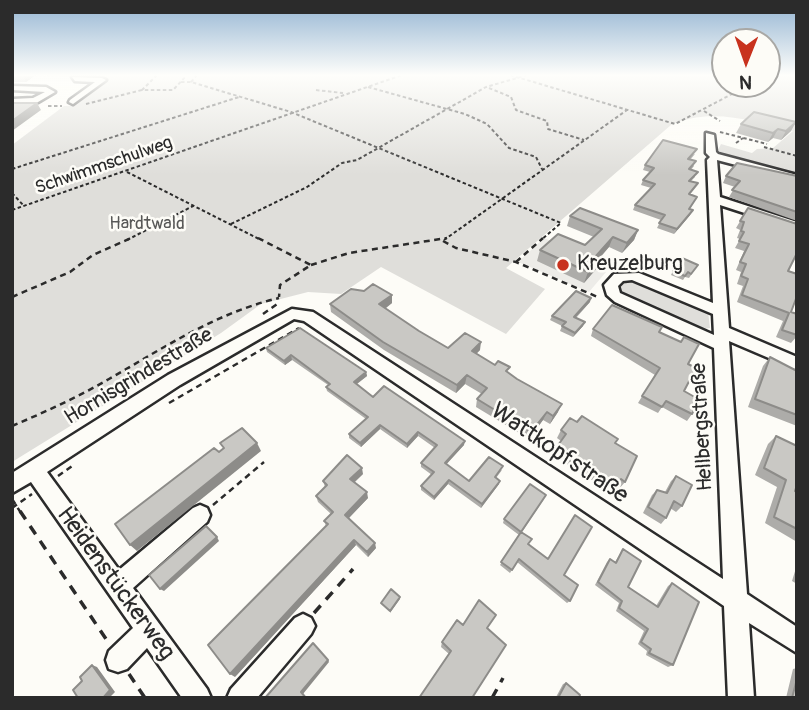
<!DOCTYPE html>
<html>
<head>
<meta charset="utf-8">
<style>
  body { margin:0 }
  #map { position:relative; width:809px; height:710px; overflow:hidden; background:#fdfcf7; font-family:Pangolin,sans-serif }
  canvas { display:block }
  .frame { position:absolute; inset:0; border:14px solid #2b2b2b; pointer-events:none }
  .north { position:absolute; left:711px; top:28px; width:70px; height:70px; box-sizing:border-box; background:#fdfcf7; border:2px solid #a9a8a5; border-radius:50%; rotate:181deg; font-size:19px; font-weight:700; line-height:28px; text-align:center; color:#2b2b2b }
  .north::after { content:''; display:block; margin:auto; width:24px; height:32px; background:#c8321e; clip-path:polygon(50% 0,100% 100%,50% 72%,0 100%) }
</style>
</head>
<body>
<div id="map">
<canvas width="809" height="710"></canvas>
<div class="frame"></div>
<div class="north">N</div>
</div>
<script>
const c = document.querySelector('canvas').getContext('2d');
c.lineJoin = 'round';
function fill(path, color) { c.fillStyle = color; c.fill(path, 'evenodd'); }
function strokePath(path, color, width, dash) { c.strokeStyle = color; c.lineWidth = width; c.lineCap = dash ? 'butt' : 'round'; c.setLineDash(dash || []); c.stroke(path); }
function label(font, color, halo, rows, align = 'center') {
  c.font = font + ' Pangolin,sans-serif'; c.lineWidth = 5; c.setLineDash([]); c.textBaseline = 'middle'; c.strokeStyle = halo; c.fillStyle = color; for (const [text, x, y, turn = 0] of rows) {
    c.save(); c.translate(x, y); c.rotate((+turn || 0) * Math.PI / 180); c.textAlign = isNaN(turn) ? turn : align; if (halo) c.strokeText(text, 0, 0); c.fillText(text, 0, 0); c.restore();
  }
}
const built = new Path2D(`
  M544,238l59,25 -6,5 9,4 -17,20 -71,-30z`);
const green = new Path2D(`
  M44,75h681v9h42v-9h30v101l-74,-21 -5,-5 3,-6 31,9 5,-4 16,-1 20,-17c-40,-10 -82,-24 -122,-6l-165,143 39,21 -39,45 -125,-67 -40,27 -33,-2 -47,12 -40,29 -209,129v-317l52,-39h7l33,-26z
  M633,279l75,32 2,17 -14,2 -78,-36 -1,-11z`);
const pathFar2 = new Path2D(`
  M157,75l-15,15h31l14,-15
  M510,75l165,49 76,-40
  M181,82h10l100,30 270,111 -20,17
  M191,82l6,-7
  M368,87l97,27 22,10 22,24 27,9 6,12
  M489,88l22,9 5,13 31,11 1,8 36,11
  M316,90l27,3
  M86,104l56,-14
  M48,106h14
  M704,111l16,10
  M720,132l47,12
  M736,143l7,-5
  M764,147l33,9
  M12,169l227,-72
  M127,172l134,68
  M12,193l12,13
  M12,210l390,-135
  M231,224l76,-37 35,-24 15,-3 129,-73 41,-12
  M127,240l66,-34
  M444,240l183,-130`);
const pathFar1 = new Path2D(`
  M258,238l53,27 -31,20 -1,12
  M443,241l13,7 60,14 84,36
  M598,261l13,6
  M516,262l27,-24
  M311,265l38,-12 98,-15
  M12,297l58,-25 23,-17 38,-17
  M263,314l17,-12
  M169,403l130,-75
  M12,426c33,-14 66,-29 97,-47 56,-32 107,-66 170,-81
  M58,476l17,-12
  M12,499l9,14
  M213,505l51,-43
  M12,508l20,-14`);
const path = new Path2D(`
  M20,511l88,131
  M314,613l39,-44
  M129,674l16,24
  M492,698l11,-20`);
const minor = new Path2D(`
  M72,77l30,1 4,2 -33,24 -4,-2 1,-2 25,-18 -20,-1z
  M12,86l34,1 9,5 -17,10 -26,1v-4l21,-1 12,-6 -33,-2z
  M706,133l8,2 2,17 2,2 79,21v6l-80,-21 3,37 77,25v8l-77,-25 9,123 68,29v13l-68,-29 18,253 50,33v26l-48,-30 5,75h-26l-4,-92 -420,-285 -10,-2 -114,66 -133,87 72,98 74,-62 7,-3 7,3 3,7 -3,7 -74,66 74,101 4,9h-29l-35,-50 -20,21 -9,3 -9,-3 -3,-9 3,-9 24,-23 -102,-146 -19,11v-20l156,-98 124,-66 21,3 410,267 -9,-231 -99,-46 -8,-7 -3,-10 10,-11 25,-1 74,30 -6,-143 3,-3 -4,-4zM632,280l81,34 1,21 -94,-42 -2,-7 5,-5z
  M303,614l8,4 4,8 -4,8 -54,64h-30l4,-9 64,-71z`);
const wall = new Path2D(`
  M12,75h24l-10,7h-14z
  M741,124l50,7 -10,9 -8,-2 -5,4 -32,-9z
  M695,154l-5,6 4,6 -3,4 4,7 -4,4 7,2 -8,11 7,3 -7,12v6l-16,19 -17,-6 4,-8 -28,-10 2,-5 16,-17 -10,-3 2,-5 7,-8 -7,-2 2,-5z
  M726,176h71v45l-68,-24 6,-10 -12,-4z
  M748,208l49,16v33h-2l-7,14 9,3v29l-2,-1 -4,10 6,24 -6,7 -15,-6 7,-16 -46,-19 6,-16 -6,-2 4,-12 -5,-2 8,-19 -9,-3 5,-9 -3,-1 3,-8 -4,-2z
  M570,216l68,14 -4,10 -12,13 -13,-6 -9,11 -3,10 -13,15 -47,-22 3,-11 45,-5 9,-8 -27,-11z
  M698,265l-9,13 -4,-1 -2,3 -12,-5 2,-4z
  M590,302l-14,16 7,8 -10,11 -13,-6 2,-5 -12,-6 2,-4z
  M392,303l-7,6 34,22 29,17 32,2 -4,4 32,19 50,39 -8,12 -7,-4 -14,19 -53,-32 1,-8 5,-5 -17,-10 -9,9 -72,-43 -53,-38 -1,-8z
  M593,329l66,3 29,32 -4,27 8,23 -5,7 -25,-14 -4,6 -20,-10 17,-28 -64,-39z
  M266,348l100,24 1,4 -10,8 16,13 91,48 -18,19 23,17 33,-11 -6,8 3,6 -18,24 -33,-24 -14,16 -13,-10v-4l11,-11 -11,-8v-4l14,-15 -17,-12 -11,12 -27,-19 -19,18 -12,-9v-4l17,-15 -39,-28 -1,-4 2,-2 -36,-25 -7,5 -18,-13z
  M770,357l27,14v55l-49,-19 15,-41z
  M561,430l54,13 10,39 -6,7 -3,-2 -4,6 -59,-38 3,-7 5,-7 -4,-3z
  M776,436l19,55 2,1v50l-32,-19 12,-36 -22,-12 13,-31z
  M363,474l-8,8 13,16 -19,20 27,30 -8,9 -12,-12 -121,132 91,-151 -2,-5 7,-7 -13,-12 -2,-6 9,-9 -2,-6z
  M676,476l6,30 -6,6 -6,-4 -4,10 -5,6 -18,-11 9,-18 5,-5 8,2 6,-11z
  M544,499l-22,33 7,12 35,31 6,26 -3,2 -50,-41 -7,11 -10,-8 19,-30 -16,-12 1,-4z
  M623,549l5,38 28,19 12,-20 4,-3 1,82 -5,2 -22,-12 1,-4 -9,-7 6,-13 -28,-20 3,-8 -24,-18 12,-23 3,-3 5,3z
  M797,567v17l-5,-3 4,-13z
  M479,600l-30,54 -8,-7 1,-5 21,-17z
  M797,668v30h-11l7,-29z
  M566,683l13,15 -23,-1 7,-13z`);
const shadedWall = new Path2D(`
  M23,75h13l-10,7z
  M37,103l4,7 -29,21v-10z
  M796,122l-5,9 -10,9 5,-9z
  M778,129l-5,9 -5,4 5,-9z
  M693,210l-3,5 -16,19 3,-5z
  M638,230l-4,10 -12,13 5,-10z
  M613,237l-4,10 -17,19 4,-10z
  M601,258l-4,10 -13,15 4,-11z
  M392,295v8l-13,10v-9z
  M591,298l-1,4 -18,19 2,-4z
  M585,322l-2,4 -10,11 2,-4z
  M481,342l-1,8 -9,9 1,-8z
  M291,355l1,5 -7,5 -1,-4z
  M366,372l1,4 -13,10v-4z
  M467,375l-2,9 -9,9 1,-8z
  M562,404l-4,8 -8,12 3,-8z
  M547,412l-4,8 -14,19 2,-7z
  M380,425v4l-19,18 -1,-4z
  M418,432v4l-11,12v-4z
  M465,441l-1,4 -20,22 1,-4z
  M257,443l4,8 -124,100 -7,-6z
  M362,468l1,6 -12,11 -1,-6z
  M449,480l-1,4 -14,16v-3z
  M500,481l-1,3 -18,24 1,-4z
  M367,492l1,6 -22,23 -1,-6z
  M217,537l2,4 -55,50 -4,-2z
  M354,540l2,5 -121,132 -5,-3z
  M375,543l1,5 -8,9 -1,-5z
  M400,597v2l-10,14v-2z
  M328,660l1,2 -26,32 -2,-2z
  M92,665l5,2 18,25 -6,6h-6z`);
const building = new Path2D(`
  M12,103h25l-25,18z
  M754,112l42,10 -10,9 -8,-2 -5,4 -32,-9z
  M663,140l34,9 -9,10 8,2 -7,8 9,3 -9,9 9,2 -9,11 8,3 -8,12 4,1 -16,19 -18,-6 6,-8 -30,-10 20,-21 -12,-4 11,-12 -9,-3z
  M737,163l60,13v36l-65,-22 8,-9 -14,-5z
  M580,208l58,22 -11,13 -14,-6 -17,19 5,2 -13,14 -48,-22 18,-16 27,11 17,-16 -32,-13z
  M748,208l49,16v29l-9,18 9,3v22l-6,16 6,2v21l-15,-5 7,-17 -47,-18 6,-16 -7,-3 5,-12 -6,-2 9,-18 -10,-3 5,-9 -3,-1 3,-9 -4,-1z
  M682,258l16,7 -7,9 -3,-2 -3,4 -12,-5z
  M373,284l19,11 -13,9 40,27 29,17 17,-15 16,9 -9,9 23,14 3,-4 12,6 -4,4 11,8 45,25 -9,12 -6,-4 -16,20 -54,-33 10,-11 -20,-13 -10,10 -74,-43 -53,-38 21,-15 13,2z
  M576,291l15,7 -17,19 11,5 -10,11 -13,-7 4,-4 -14,-6z
  M612,305l50,22 -3,5 22,10 3,-5 15,7 -11,20 8,4 -12,23 16,9 -8,14 -26,-13 -4,6 -20,-11 18,-28 -67,-39z
  M300,328l66,44 -12,10 19,15 11,-11 81,55 -20,22 24,18 20,-24 14,9 -8,11 5,4 -18,23 -33,-24 -15,17 -13,-11 13,-14 -13,-9 16,-18 -19,-13 -11,12 -27,-19 -20,18 -11,-9 19,-17 -42,-30 4,-3 -39,-29 -7,6 -18,-13z
  M770,357l27,14v44l-42,-16z
  M582,416l36,23 -3,4 22,13 -12,26 -4,-3 -4,7 -61,-38 10,-14 -5,-4 9,-12 7,4z
  M242,428l15,15 -127,102 -15,-21 99,-76 5,4 5,-4 -4,-5z
  M776,436l21,10v39l-2,6 2,1v37l-23,-12 12,-37 -22,-12z
  M347,455l15,13 -12,11 17,13 -22,23 30,28 -8,9 -13,-12 -124,134 -22,-29 120,-121 -4,-3 9,-9 -17,-16 11,-11 -4,-4z
  M676,476l16,9 -10,21 -8,-5 -8,17 -18,-11 9,-17 10,3z
  M530,484l16,11 -25,37 -17,-13z
  M575,515l17,12 -28,48 14,10 -8,16 -51,-42 -7,11 -11,-8 20,-30 11,7 -4,5 20,15z
  M206,526l11,11 -57,52 -11,-14z
  M623,549l18,12 -13,26 30,20 14,-24 27,19 -26,63 -24,-12 2,-4 -10,-7 7,-13 -29,-21 3,-7 -24,-19 12,-23 6,4z
  M391,589l9,8 -10,14 -9,-8z
  M479,600l17,15 -9,13 19,17 -34,53h-53l32,-47 -9,-9 15,-22 6,5z
  M313,643l15,17 -27,32 5,6h-41z
  M92,665l18,25 -7,8h-25l-5,-8 9,-9 -2,-4z
  M797,679v19h-5z
  M566,683l14,12 -1,3h-18l-2,-2z`);
const markers = [
  [563,265,7,"#c8321e"]
];
const farStreetnames = [
  ["Schwimmschulweg",104,166,-19]
];
const farParknames = [
  ["Hardtwald",147,224]
];
const poiNames = [
  ["Kreuzelburg",577,265]
];
const streetNames = [
  ["Hornisgrindestraße",139,377,-31],
  ["Hellbergstraße",703,427,-93]
];
const nearStreetnames = [
  ["Wattkopfstraße",559,454,34],
  ["Heidenstückerweg",115,584,54]
];
fill(built, '#edece8');
fill(green, '#dfdeda');
strokePath(minor, '#2b2b2b', 5);
strokePath(pathFar2, '#2b2b2b', 2, [3.5, 2.5]);
strokePath(pathFar1, '#2b2b2b', 2.5, [6, 4.5]);
strokePath(path, '#2b2b2b', 3.5, [10, 8]);
fill(minor, '#fdfcf7');
fill(wall, '#adaca9');
fill(shadedWall, '#8d8c89');
fill(building, '#c9c8c4');
strokePath(building, '#8d8c89', 2);
const sky = c.createLinearGradient(0, 0, 0, 175);
sky.addColorStop(0, '#93b4d2');
sky.addColorStop(0.43, '#fefefb');
sky.addColorStop(1, '#fefefb00');
c.fillStyle = sky;
c.fillRect(0, 0, 809, 175);
for (const [x, y, r, color] of markers) { const dot = new Path2D(); dot.arc(x, y, r, 0, 2 * Math.PI); c.fillStyle = color; c.fill(dot); strokePath(dot, '#fdfcf7', 2.5); }
label('18px', '#2b2b2b', '#fdfcf7', farStreetnames);
label('18px', '#585857', '#fdfcf7', farParknames);
label('21px', '#2b2b2b', '#fdfcf7', poiNames, 'left');
label('21px', '#2b2b2b', '#fdfcf7', streetNames);
label('24px', '#2b2b2b', '#fdfcf7', nearStreetnames);
</script>
</body>
</html>
